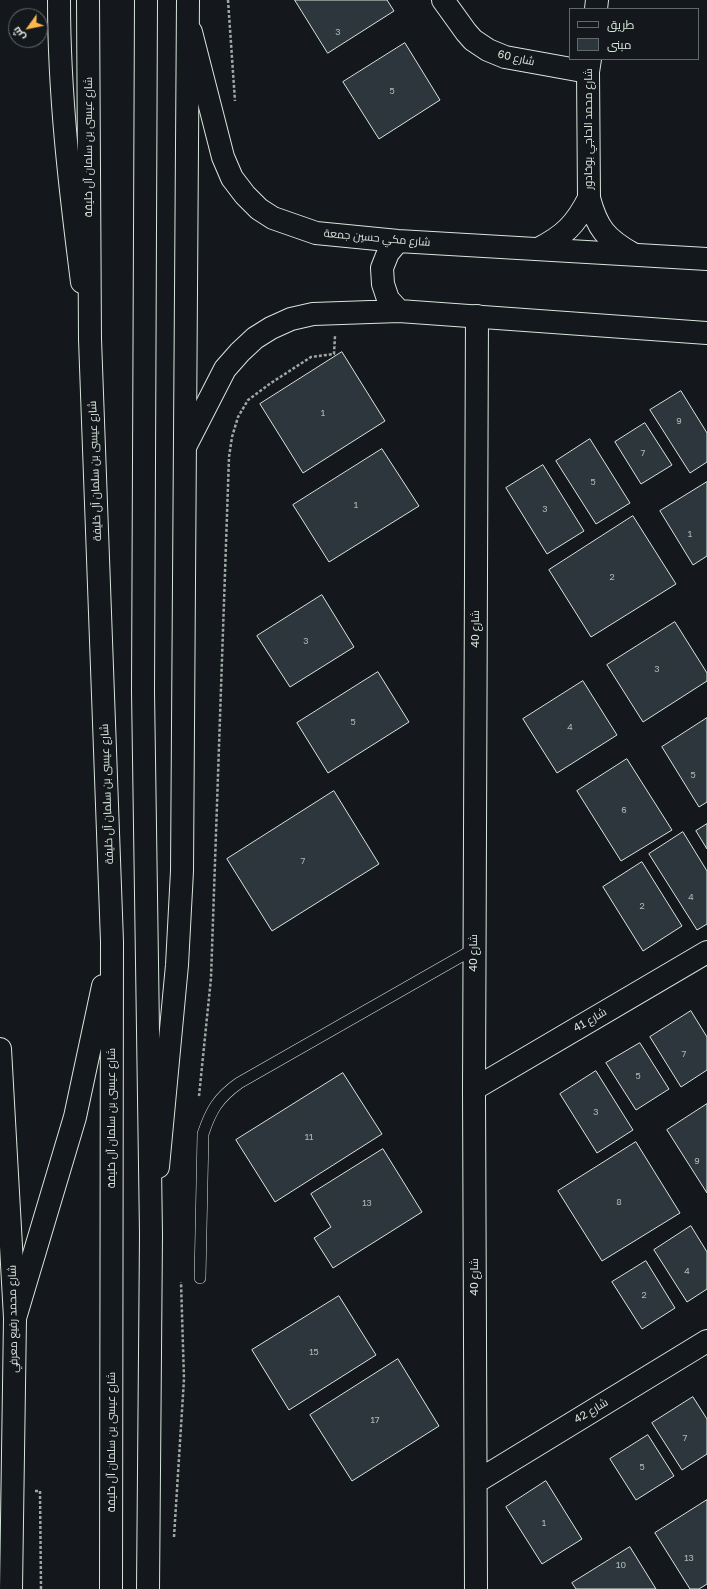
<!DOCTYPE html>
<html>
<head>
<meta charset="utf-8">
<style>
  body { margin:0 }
  #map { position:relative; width:707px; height:1589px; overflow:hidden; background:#14181c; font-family:"Golos Text",Cairo,sans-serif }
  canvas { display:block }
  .legend { position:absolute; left:569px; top:8px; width:130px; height:52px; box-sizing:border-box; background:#14181c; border:1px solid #626a69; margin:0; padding:5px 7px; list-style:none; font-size:12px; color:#d8e6dc }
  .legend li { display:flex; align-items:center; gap:8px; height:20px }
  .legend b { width:20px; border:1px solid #626a69 }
  .north { position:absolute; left:8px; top:8px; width:40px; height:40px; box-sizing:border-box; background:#14181c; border:1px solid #626a69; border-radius:50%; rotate:237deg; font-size:11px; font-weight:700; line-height:16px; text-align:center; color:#d8e6dc }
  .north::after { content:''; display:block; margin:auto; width:14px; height:18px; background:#ffb74d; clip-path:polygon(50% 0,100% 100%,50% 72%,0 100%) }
</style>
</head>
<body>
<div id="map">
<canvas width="707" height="1589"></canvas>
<ul class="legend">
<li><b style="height:5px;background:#14181c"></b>طريق</li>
<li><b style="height:11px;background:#2c363c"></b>مبنى</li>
</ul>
<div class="north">ش</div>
</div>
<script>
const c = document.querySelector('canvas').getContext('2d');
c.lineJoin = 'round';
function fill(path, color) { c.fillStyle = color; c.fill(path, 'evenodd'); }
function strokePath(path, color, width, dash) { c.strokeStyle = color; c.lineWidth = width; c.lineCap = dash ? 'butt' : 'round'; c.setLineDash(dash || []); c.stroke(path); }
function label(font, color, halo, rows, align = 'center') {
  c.font = font + ' "Golos Text",Cairo,sans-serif'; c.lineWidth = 3; c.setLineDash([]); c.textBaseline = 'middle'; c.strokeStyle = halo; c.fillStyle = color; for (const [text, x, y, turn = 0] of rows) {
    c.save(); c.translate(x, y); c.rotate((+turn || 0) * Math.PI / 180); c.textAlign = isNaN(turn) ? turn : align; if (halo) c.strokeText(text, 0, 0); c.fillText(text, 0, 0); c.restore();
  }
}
const building = new Path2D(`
  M295,0h92l7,11 -66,42z
  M405,43l35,57 -61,39 -36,-57z
  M342,352l43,69 -82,52 -43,-69z
  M681,391l26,42v29l-17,11 -40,-63z
  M645,423l27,42 -31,19 -26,-42z
  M590,439l40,64 -34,21 -40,-63z
  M382,449l37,57 -90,56 -36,-57z
  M543,465l41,66 -37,23 -41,-66z
  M707,482v74l-14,9 -33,-54z
  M633,516l43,68 -85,53 -42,-67z
  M322,595l32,52 -64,40 -33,-51z
  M675,622l32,51v8l-64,41 -36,-57z
  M378,672l31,50 -81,51 -31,-50z
  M583,681l34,54 -60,38 -34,-54z
  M707,718v84l-8,5 -37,-60z
  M627,759l45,71 -51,31 -44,-70z
  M334,791l45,73 -107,67 -45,-72z
  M707,824v25l-11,-18z
  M683,832l24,39v53l-10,6 -48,-76z
  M642,862l40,64 -39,25 -40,-64z
  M691,1011l16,26v33l-26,17 -31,-50z
  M640,1043l29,46 -33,21 -30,-47z
  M596,1071l37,59 -36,23 -37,-59z
  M343,1073l39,61 -107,68 -39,-62z
  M707,1104v89l-40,-63z
  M636,1142l44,71 -78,48 -44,-70z
  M383,1149l39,63 -89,56 -19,-30 17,-11 -20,-33z
  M691,1226l16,26v37l-20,13 -33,-52z
  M646,1261l29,47 -33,21 -30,-47z
  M339,1296l37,59 -87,55 -37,-60z
  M398,1359l41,67 -87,55 -42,-66z
  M693,1397l14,22v35l-25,16 -30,-47z
  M648,1435l26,41 -38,24 -26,-41z
  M546,1481l36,58 -40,25 -36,-57z
  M707,1500v84l-8,5h-9l-35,-56z
  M630,1547l26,42h-80l-4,-6z`);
const path = new Path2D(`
  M228,0l7,101
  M199,1096l12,-118 18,-521 3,-20 6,-20 10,-17 23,-17 40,-26 23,-3 1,-18
  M35,1491h5l1,98
  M174,1537l10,-158 -3,-97`);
const service = new Path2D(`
  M200,1278l3,-144c8,-24 15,-36 36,-51l235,-134`);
const minor = new Path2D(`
  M443,0l23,32 7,8 15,10 17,7 83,15
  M596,9l1,-9
  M590,59l-2,13 1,126c8,30 17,41 44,56
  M538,249c26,-13 38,-25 51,-51
  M0,1049l15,269 -4,271
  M474,1089l233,-137
  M476,1482l231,-141
  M476,1589l-2,-500 3,-773`);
const tertiary = new Path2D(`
  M191,32l32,125 9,21 13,17 14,14 14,9 43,15 82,8 309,18
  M398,241l-10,12 -6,15 1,16 5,15 11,12
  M185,447l40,-78 15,-17 15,-14 16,-10 20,-9 22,-5 86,-3 308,22`);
const trunk = new Path2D(`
  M59,0c0,95 11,188 23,282
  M158,1167l19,-202 5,-94 6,-871`);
const motorway = new Path2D(`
  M88,0l2,339 22,603 -1,647
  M146,0l-3,691 8,543 -3,355
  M15,1318l60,-201 28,-131`);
const numberNames = [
  ["3",338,32],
  ["5",392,91],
  ["1",323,413],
  ["9",679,421],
  ["7",643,453],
  ["5",593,482],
  ["1",356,505],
  ["3",545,509],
  ["1",690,534],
  ["2",612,577],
  ["3",306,641],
  ["3",657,669],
  ["5",353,722],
  ["4",570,727],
  ["5",693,775],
  ["6",624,810],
  ["7",303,861],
  ["4",691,897],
  ["2",642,906],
  ["7",684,1054],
  ["5",638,1076],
  ["3",596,1112],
  ["11",309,1137],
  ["9",697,1161],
  ["8",619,1202],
  ["13",367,1203],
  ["4",687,1271],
  ["2",644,1295],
  ["15",314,1352],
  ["17",375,1420],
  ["7",685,1438],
  ["5",642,1467],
  ["1",544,1523],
  ["13",689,1558],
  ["10",621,1565]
];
const streetNames = [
  ["شارع 60",516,58,13],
  ["شارع محمد الحاجي بوخادور",589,129,-90],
  ["شارع عيسى بن سلمان آل خليفة",89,147,-90],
  ["شارع مكي حسين جمعة",377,238,5],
  ["شارع عيسى بن سلمان آل خليفة",95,471,-92],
  ["شارع 40",476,629,-90],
  ["شارع عيسى بن سلمان آل خليفة",107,794,-92],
  ["شارع 40",474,953,-90],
  ["شارع 41",590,1020,-30],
  ["شارع عيسى بن سلمان آل خليفة",112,1118,-90],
  ["شارع 40",475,1277,-90],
  ["شارع محمد رفيع معرفي",13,1319,-91],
  ["شارع 42",591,1411,-31],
  ["شارع عيسى بن سلمان آل خليفة",112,1442,-90]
];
fill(building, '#2c363c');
strokePath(building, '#d8e6dc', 1);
strokePath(service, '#d8e6dc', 12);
strokePath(minor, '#d8e6dc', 24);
strokePath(tertiary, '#d8e6dc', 24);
strokePath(trunk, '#d8e6dc', 24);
strokePath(motorway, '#d8e6dc', 24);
strokePath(path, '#9da8a2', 2.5, [3, 2]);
strokePath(service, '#14181c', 11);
strokePath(minor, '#14181c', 22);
strokePath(tertiary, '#14181c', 22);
strokePath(trunk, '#14181c', 22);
strokePath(motorway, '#14181c', 22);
label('9px', '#adbab4', null, numberNames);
label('11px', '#d8e6dc', '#14181c', streetNames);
</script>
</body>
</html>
